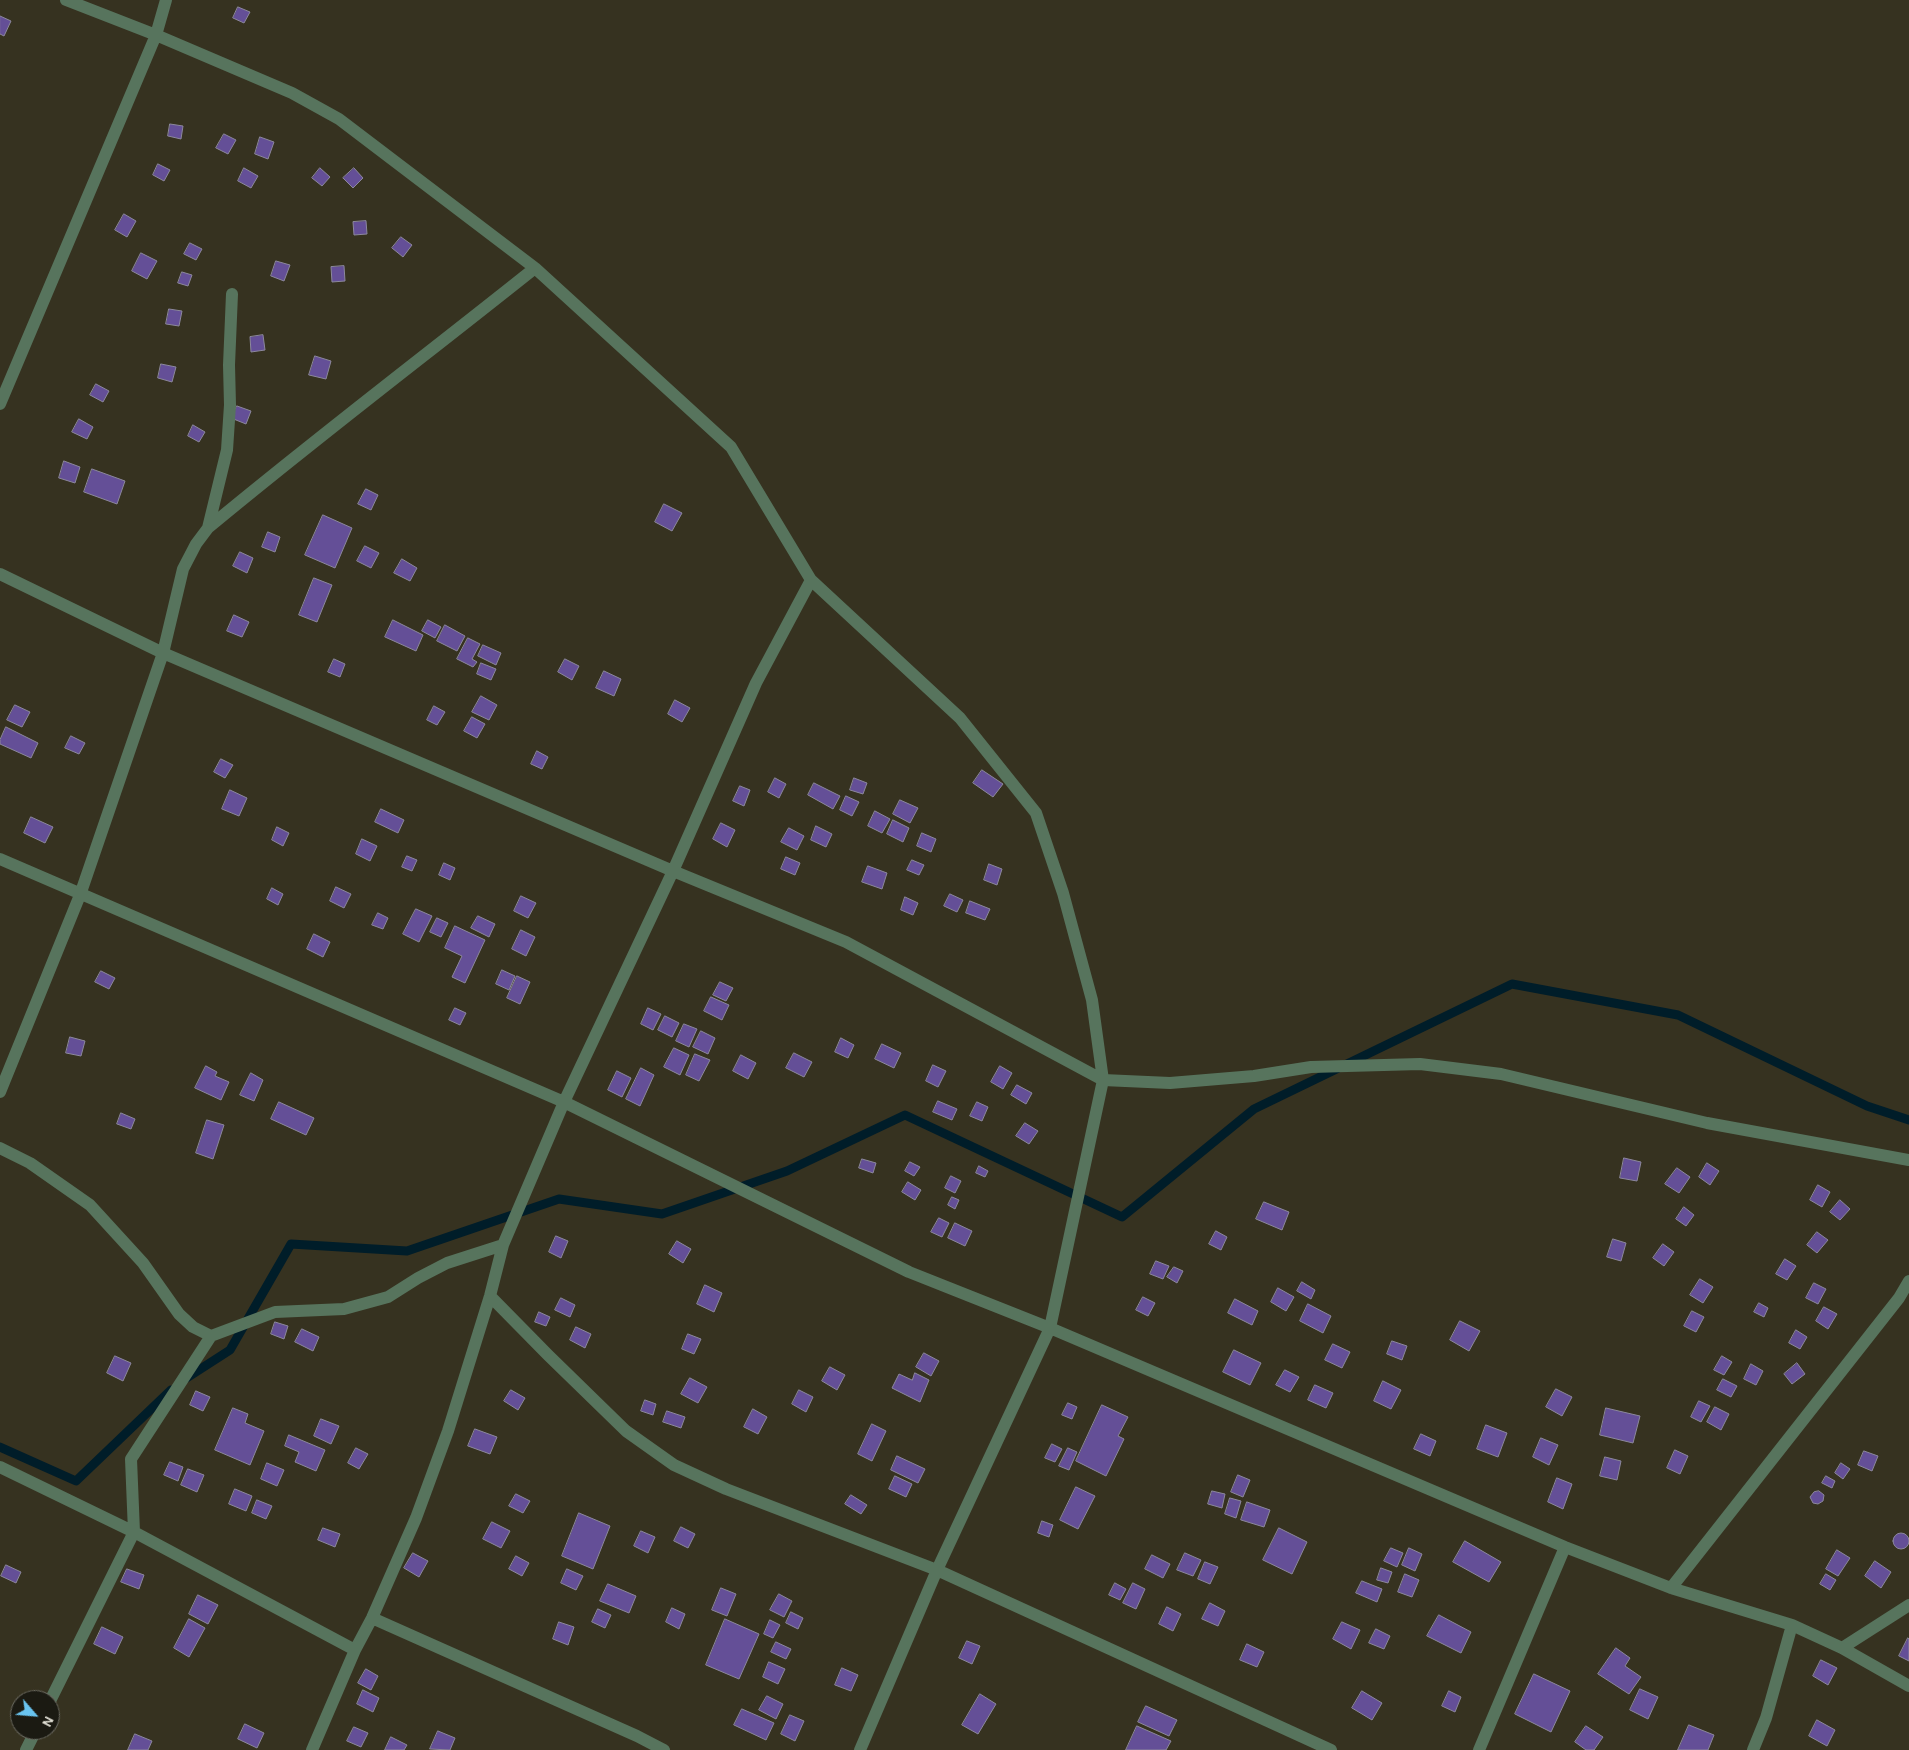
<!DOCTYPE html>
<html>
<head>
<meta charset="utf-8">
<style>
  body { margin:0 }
  #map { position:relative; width:1909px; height:1750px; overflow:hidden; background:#363220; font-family:Karla,sans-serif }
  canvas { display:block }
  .north { position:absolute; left:10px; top:1690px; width:50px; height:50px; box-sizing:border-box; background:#1b1a12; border:1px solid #6c6b62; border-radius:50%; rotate:117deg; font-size:14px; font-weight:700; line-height:20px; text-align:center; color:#e6e4d9 }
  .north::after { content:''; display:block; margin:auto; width:18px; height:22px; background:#69c4f0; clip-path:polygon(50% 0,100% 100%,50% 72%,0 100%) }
</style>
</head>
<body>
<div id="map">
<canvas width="1909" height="1750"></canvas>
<div class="north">N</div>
</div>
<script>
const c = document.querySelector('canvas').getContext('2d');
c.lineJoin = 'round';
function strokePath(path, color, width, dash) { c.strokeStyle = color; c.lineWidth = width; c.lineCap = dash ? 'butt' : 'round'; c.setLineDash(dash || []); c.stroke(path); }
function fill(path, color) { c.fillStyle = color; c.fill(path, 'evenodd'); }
const stream = new Path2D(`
  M185,1379l45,-29 61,-106 116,7 152,-52 103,15 125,-43 118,-56 217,102 132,-108 258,-125 166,31 189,91 42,14
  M0,1447l76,34 95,-91`);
const building = new Path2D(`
  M238,7l12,5 -6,11 -11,-5z
  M0,16l11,5 -7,15 -4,-2z
  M170,124l13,2 -2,13 -13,-3z
  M224,134l12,6 -8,14 -12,-6z
  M260,137l14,5 -6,17 -13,-5z
  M158,164l12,6 -6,11 -11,-6z
  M244,168l14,8 -7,12 -13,-7z
  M320,168l10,9 -8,9 -10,-8z
  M354,168l9,10 -10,10 -10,-10z
  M124,214l12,7 -9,16 -12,-7z
  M366,221l1,13 -13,1 -1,-13z
  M401,237l11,8 -9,12 -11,-9z
  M190,243l12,6 -6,11 -12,-6z
  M141,253l16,8 -10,18 -15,-8z
  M276,261l14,4 -6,16 -13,-5z
  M344,266l1,15 -13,1 -1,-15z
  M182,272l10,3 -4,11 -10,-3z
  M169,309l13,2 -3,15 -13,-2z
  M263,335l2,15 -14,2 -1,-15z
  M315,356l16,5 -5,18 -17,-4z
  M161,364l15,3 -4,15 -14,-4z
  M96,384l13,7 -6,11 -13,-7z
  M237,406l14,5 -5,13 -15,-6z
  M79,419l14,8 -6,12 -15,-7z
  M193,425l12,7 -6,10 -11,-6z
  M64,461l16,6 -5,16 -16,-5z
  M92,469l33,12 -8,23 -33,-12z
  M366,489l12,6 -7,15 -13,-6z
  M664,504l18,9 -10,18 -17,-9z
  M323,515l29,13 -17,40 -30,-13z
  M268,532l12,5 -5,15 -13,-5z
  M365,546l14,7 -8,15 -14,-7z
  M240,552l13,6 -6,15 -14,-7z
  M402,559l15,9 -7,13 -16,-8z
  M314,578l18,7 -15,37 -18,-7z
  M234,615l15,7 -7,15 -15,-6z
  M393,620l30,15 -7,16 -31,-14z
  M428,620l13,7 -6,11 -13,-7z
  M445,625l20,11 -8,15 -20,-10z
  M468,638l12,6 -8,15 5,3 -4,5 -16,-8z
  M483,645l18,8 -5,12 -18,-9z
  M334,659l11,5 -5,13 -12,-5z
  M565,659l14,7 -7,14 -14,-8z
  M481,663l15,6 -5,11 -14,-6z
  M604,671l17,8 -7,17 -18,-8z
  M481,696l16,9 -8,15 -17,-8z
  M675,700l15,8 -8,14 -14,-8z
  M15,705l15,7 -8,15 -15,-7z
  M434,706l11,6 -8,13 -10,-5z
  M472,717l13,7 -8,14 -13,-7z
  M6,727l32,16 -7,15 -31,-14v-4z
  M71,736l14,7 -6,11 -14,-6z
  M537,751l11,6 -6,12 -11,-5z
  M221,759l12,6 -8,13 -11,-6z
  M982,770l21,14 -10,13 -20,-14z
  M775,778l11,6 -7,14 -11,-6z
  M854,778l13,5 -4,11 -13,-4z
  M814,783l26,13 -7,13 -25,-14z
  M740,786l10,4 -6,16 -11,-5z
  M230,790l17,8 -8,18 -17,-7z
  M846,796l13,6 -7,14 -12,-6z
  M900,800l18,8 -8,15 -17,-9z
  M381,809l23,11 -6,13 -23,-11z
  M875,811l15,8 -8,14 -14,-7z
  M31,817l22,10 -8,16 -21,-10z
  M893,820l16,8 -6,14 -16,-8z
  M721,823l14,7 -8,17 -14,-8z
  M816,826l16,8 -6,13 -15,-7z
  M277,827l12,6 -6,13 -11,-6z
  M789,828l15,8 -7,14 -16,-8z
  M922,833l14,6 -5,13 -14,-6z
  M362,839l15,7 -7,15 -14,-7z
  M407,856l10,4 -5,11 -10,-4z
  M786,857l14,6 -5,12 -14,-6z
  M912,860l12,5 -5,10 -12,-5z
  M444,863l11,5 -5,12 -11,-5z
  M989,864l13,5 -5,16 -13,-5z
  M868,866l19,7 -5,16 -20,-7z
  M336,887l15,7 -7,14 -14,-7z
  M272,888l11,6 -5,11 -11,-6z
  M950,894l13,6 -6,12 -13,-6z
  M521,896l15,7 -8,15 -14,-7z
  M905,897l13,6 -5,12 -12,-5z
  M970,901l20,8 -5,11 -19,-7z
  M416,909l16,7 -13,26 -16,-8z
  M378,913l10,5 -5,11 -11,-4z
  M478,916l17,8 -6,13 -18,-9z
  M437,918l11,5 -7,14 -11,-5z
  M455,926l30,14 -20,43 -13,-6 10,-21 -17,-8z
  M521,930l14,7 -9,19 -14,-7z
  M314,934l16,8 -7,15 -16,-8z
  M502,970l13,6 -6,14 -13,-6z
  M101,971l14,7 -6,11 -14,-7z
  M517,976l13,6 -10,22 -13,-6z
  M720,982l13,6 -7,13 -13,-6z
  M711,997l18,8 -7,15 -18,-9z
  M455,1008l11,5 -6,12 -11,-5z
  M648,1008l13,6 -8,16 -12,-6z
  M665,1016l14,7 -7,14 -14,-7z
  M684,1024l13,5 -8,18 -13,-6z
  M701,1031l14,7 -7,16 -15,-7z
  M70,1037l15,4 -4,15 -15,-3z
  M841,1038l13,7 -6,13 -13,-6z
  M882,1044l19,9 -7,15 -19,-9z
  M674,1048l15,7 -9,20 -16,-8z
  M794,1053l18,9 -8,15 -18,-9z
  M695,1054l15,6 -11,21 -13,-6z
  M741,1055l15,8 -8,16 -15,-8z
  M933,1065l13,6 -8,16 -12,-6z
  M206,1066l11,6 -2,4 14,6 -8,18 -26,-12z
  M1000,1066l12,7 -9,16 -12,-7z
  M641,1068l13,7 -14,31 -14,-7z
  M617,1071l14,7 -9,19 -14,-7z
  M251,1073l12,7 -9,21 -14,-6z
  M1017,1085l15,8 -6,11 -15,-9z
  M938,1101l19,8 -5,11 -19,-8z
  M279,1102l35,16 -8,17 -35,-16z
  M977,1102l11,5 -6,14 -12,-5z
  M121,1113l14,6 -4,10 -14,-5z
  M207,1120l17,5 -11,34 -17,-6z
  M1025,1123l13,8 -9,13 -13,-8z
  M1624,1158l17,4 -4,19 -17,-3z
  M862,1159l14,4 -3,10 -14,-5z
  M910,1162l10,5 -6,9 -9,-5z
  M1707,1163l12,8 -9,14 -11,-8z
  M979,1166l9,5 -3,6 -9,-4z
  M1677,1168l13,9 -11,16 -14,-9z
  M951,1176l10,5 -6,12 -10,-5z
  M908,1182l13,8 -6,10 -13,-8z
  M1818,1185l12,7 -8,15 -12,-7z
  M952,1197l7,3 -4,9 -7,-4z
  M1840,1200l10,9 -10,11 -10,-8z
  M1264,1202l25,10 -7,18 -26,-11z
  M1684,1207l10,8 -8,11 -10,-7z
  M939,1218l10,5 -7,14 -11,-5z
  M955,1223l17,8 -7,15 -17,-8z
  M1216,1231l11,6 -6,13 -12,-6z
  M1817,1232l11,8 -11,13 -10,-8z
  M556,1236l12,5 -7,17 -12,-6z
  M1613,1239l13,4 -5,18 -14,-4z
  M677,1241l14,8 -8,14 -14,-9z
  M1663,1244l11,8 -10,14 -11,-8z
  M1785,1259l11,7 -9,14 -11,-6z
  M1156,1261l13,5 -6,13 -13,-5z
  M1174,1267l9,4 -6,12 -10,-6z
  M1700,1279l13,8 -10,16 -13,-8z
  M1302,1282l13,8 -4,9 -14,-8z
  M1814,1283l12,6 -8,15 -12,-6z
  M705,1285l17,8 -8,19 -17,-8z
  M1278,1288l16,9 -8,14 -15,-9z
  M1143,1297l12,6 -7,13 -12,-6z
  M561,1298l14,7 -5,12 -15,-7z
  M1235,1299l23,12 -6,14 -24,-12z
  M1759,1303l9,5 -4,9 -10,-5z
  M1308,1304l23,12 -8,17 -23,-12z
  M1824,1307l13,7 -9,15 -12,-8z
  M1692,1311l12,6 -8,15 -12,-6z
  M539,1312l11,5 -4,9 -11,-4z
  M1460,1321l20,10 -11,20 -19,-11z
  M275,1322l13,4 -4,13 -13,-5z
  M576,1327l15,7 -6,14 -15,-8z
  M302,1329l17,8 -6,14 -18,-9z
  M1796,1330l11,7 -7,12 -11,-6z
  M688,1334l13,5 -7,15 -12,-5z
  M1392,1341l15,5 -5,14 -15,-6z
  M1333,1344l17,8 -8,16 -17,-8z
  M1234,1350l27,13 -11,22 -27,-13z
  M924,1353l15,8 -8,15 -15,-9z
  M115,1356l16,7 -8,18 -16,-8z
  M1722,1356l10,6 -8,13 -10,-5z
  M1797,1363l8,11 -13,10 -8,-10z
  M1751,1364l12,7 -7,14 -12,-6z
  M830,1367l15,8 -8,15 -15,-9z
  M1285,1370l14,7 -9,15 -14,-7z
  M915,1373l14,7 -9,22 -28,-14 7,-14 13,6z
  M690,1378l17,9 -9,16 -17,-9z
  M1723,1379l14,7 -6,11 -14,-7z
  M1383,1381l18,9 -10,19 -17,-8z
  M1315,1385l18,8 -7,15 -18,-8z
  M1556,1389l16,8 -10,19 -16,-9z
  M511,1390l14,8 -7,12 -14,-9z
  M799,1390l14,7 -7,15 -14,-8z
  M196,1391l14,6 -7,14 -13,-6z
  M645,1400l11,4 -3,11 -12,-4z
  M1699,1401l11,5 -9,16 -10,-5z
  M1068,1403l9,4 -5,12 -10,-4z
  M1102,1405l26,12 -10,19 6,3 -18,37 -30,-15z
  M1715,1407l14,7 -8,16 -14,-8z
  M233,1408l15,6 -3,9 19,8 -14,34 -35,-15z
  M1606,1408l34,8 -7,27 -33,-8z
  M753,1409l14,8 -9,17 -14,-7z
  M667,1411l18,6 -4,11 -18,-6z
  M321,1419l18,7 -8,18 -17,-8z
  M872,1424l14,7 -14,30 -14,-7z
  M1486,1425l21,8 -9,24 -21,-8z
  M475,1429l22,8 -7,17 -22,-8z
  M1421,1434l15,7 -6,15 -16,-7z
  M289,1435l36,15 -9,21 -21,-9 4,-10 -14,-6z
  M1541,1438l17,7 -9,20 -16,-8z
  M1052,1444l10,5 -7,13 -10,-4z
  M356,1448l12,6 -9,15 -11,-6z
  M1068,1448l9,4 -8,18 -10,-4z
  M1675,1450l13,6 -8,18 -13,-6z
  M1864,1451l14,5 -6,15 -14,-6z
  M897,1456l28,13 -7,14 -27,-13z
  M1605,1457l16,4 -4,19 -17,-4z
  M170,1462l13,5 -5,14 -14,-6z
  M267,1463l17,7 -7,16 -16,-7z
  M1841,1463l9,6 -7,10 -8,-6z
  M188,1469l16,6 -7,17 -16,-7z
  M1238,1475l12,5 -7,17 -12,-5z
  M895,1476l17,8 -6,13 -17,-8z
  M1826,1476l9,5 -3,7 -10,-5z
  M1557,1478l15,6 -9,25 -15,-7z
  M1076,1487l19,9 -17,33 -18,-9z
  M235,1489l17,7 -6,15 -17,-7z
  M1212,1491l13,3 -3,14 -14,-4z
  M1819,1491l5,4 -1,6 -5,3 -5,-1 -3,-6 4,-5z
  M516,1494l14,7 -7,12 -14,-7z
  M851,1495l16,10 -6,9 -16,-10z
  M1230,1498l11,3 -5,17 -11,-4z
  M257,1500l15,6 -6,13 -14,-6z
  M1247,1502l23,8 -6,17 -23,-7z
  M579,1513l31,13 -17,43 -31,-13z
  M1042,1521l11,4 -4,12 -11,-4z
  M492,1522l18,9 -9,17 -18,-9z
  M681,1527l14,7 -7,14 -14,-7z
  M323,1528l17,6 -5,13 -17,-7z
  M1279,1528l28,14 -15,32 -29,-14z
  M641,1531l14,6 -7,16 -14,-7z
  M1893 1541a8 8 0 1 1 16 0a8 8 0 1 1-16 0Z
  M1465,1541l36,21 -12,20 -36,-20z
  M1391,1548l12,5 -6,14 -13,-6z
  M1409,1548l13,6 -7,17 -13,-6z
  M1837,1550l13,8 -12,18 -12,-7z
  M413,1553l15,8 -9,16 -15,-9z
  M1185,1553l16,7 -8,16 -16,-6z
  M1152,1555l18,9 -7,14 -18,-9z
  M516,1556l13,7 -7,13 -13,-7z
  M1875,1561l16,11 -10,16 -16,-12z
  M1205,1562l13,5 -8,17 -12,-5z
  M6,1565l15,7 -5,11 -15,-7z
  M1381,1568l11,4 -4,11 -11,-3z
  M127,1569l17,6 -5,14 -18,-7z
  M567,1569l16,7 -7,14 -15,-7z
  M1405,1574l14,6 -7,17 -14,-5z
  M1826,1574l10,6 -6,10 -10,-6z
  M1362,1581l20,8 -5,13 -21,-9z
  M1115,1583l11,6 -6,11 -11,-5z
  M1133,1583l12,6 -9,20 -13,-6z
  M608,1584l28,12 -7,17 -29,-12z
  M721,1588l15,6 -9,22 -15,-6z
  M779,1594l13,7 -8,16 -14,-7z
  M198,1595l20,10 -10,19 -19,-10z
  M1210,1603l15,8 -7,15 -16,-7z
  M1167,1607l14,7 -8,17 -14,-7z
  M672,1608l13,6 -6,15 -13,-7z
  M598,1609l13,6 -6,13 -13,-6z
  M791,1612l12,6 -5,11 -12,-6z
  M1439,1615l32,17 -10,21 -34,-17z
  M189,1619l16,9 -16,29 -15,-9z
  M725,1619l34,15 -20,45 -33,-14z
  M770,1620l10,5 -7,13 -9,-4z
  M559,1622l15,5 -6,18 -15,-6z
  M1342,1622l18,8 -9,19 -18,-10z
  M102,1627l21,10 -8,17 -21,-10z
  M1376,1629l14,7 -6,13 -15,-6z
  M1908,1638l1,1v22l-10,-5z
  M967,1641l13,5 -8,18 -13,-6z
  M776,1642l15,7 -5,10 -15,-7z
  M1247,1644l17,8 -7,15 -17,-7z
  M1616,1648l14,10 -5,8 16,11 -12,17 -31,-20z
  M1821,1660l16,8 -9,17 -15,-9z
  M769,1662l16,7 -7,15 -15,-7z
  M842,1668l16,7 -7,16 -16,-6z
  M366,1669l12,7 -7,14 -13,-7z
  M1534,1674l36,17 -19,41 -36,-18z
  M1640,1689l18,8 -10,22 -18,-9z
  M363,1690l16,8 -6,14 -16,-8z
  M1362,1691l20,12 -10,17 -20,-12z
  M1449,1691l12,6 -6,15 -13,-6z
  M980,1694l16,10 -18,30 -16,-9z
  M767,1696l16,8 -7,15 -17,-9z
  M1146,1706l31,14 -8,16 -31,-14z
  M742,1709l32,14 -8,17 -32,-15z
  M790,1715l14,6 -9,20 -14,-7z
  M1817,1720l18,10 -8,16 -18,-10z
  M245,1724l19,9 -7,15 -19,-9z
  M1689,1725l25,10 -6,15h-30z
  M1137,1726l34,15 -5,9h-40z
  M1586,1726l17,11 -9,13h-8l-11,-8z
  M354,1727l14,6 -7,14 -14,-6z
  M438,1731l17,7 -5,12 -20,-1z
  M135,1734l17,7 -4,9h-20z
  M391,1737l16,8 -3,5h-19z`);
const minor = new Path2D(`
  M66,0l90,35 136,58 47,26 196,149 196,179 80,133 149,138 76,95 27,80 29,107 11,80 -53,248 -113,242 -77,180
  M0,404l156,-369 10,-35
  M208,528c107,-89 218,-173 327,-260
  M0,574l163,79 510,218 173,71 257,138 67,3 84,-7 57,-9 109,-3 81,10 206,49 202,37
  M0,859l564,243 345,170 141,56 515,219 106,41 121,37 50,23 67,38
  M0,1092l80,-197 83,-242 20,-84 13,-25 12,-16 19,-78 3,-45 -1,-40 3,-71
  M0,1148l30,15 60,42 53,58 36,51 14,13 18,9 -80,123 3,73 -84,169
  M490,1296l58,59 78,76 48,34 52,24 211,81 394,180
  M211,1336l64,-24 69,-3 44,-12 30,-19 29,-15 56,-18
  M0,1467l134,65 221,118
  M1671,1588l228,-290 10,-17
  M372,1618l265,118 27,14
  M1842,1648l67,-43
  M26,1750l10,-20
  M312,1750l43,-100 17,-32 44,-100 32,-87 42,-135 13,-51 61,-143 109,-231 83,-188 55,-103
  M1479,1750l86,-203
  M1753,1750l13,-32 26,-93`);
strokePath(stream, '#001d29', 9);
fill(building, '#644f97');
strokePath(building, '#8c889c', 1);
strokePath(minor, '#57745d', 12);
</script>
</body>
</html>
